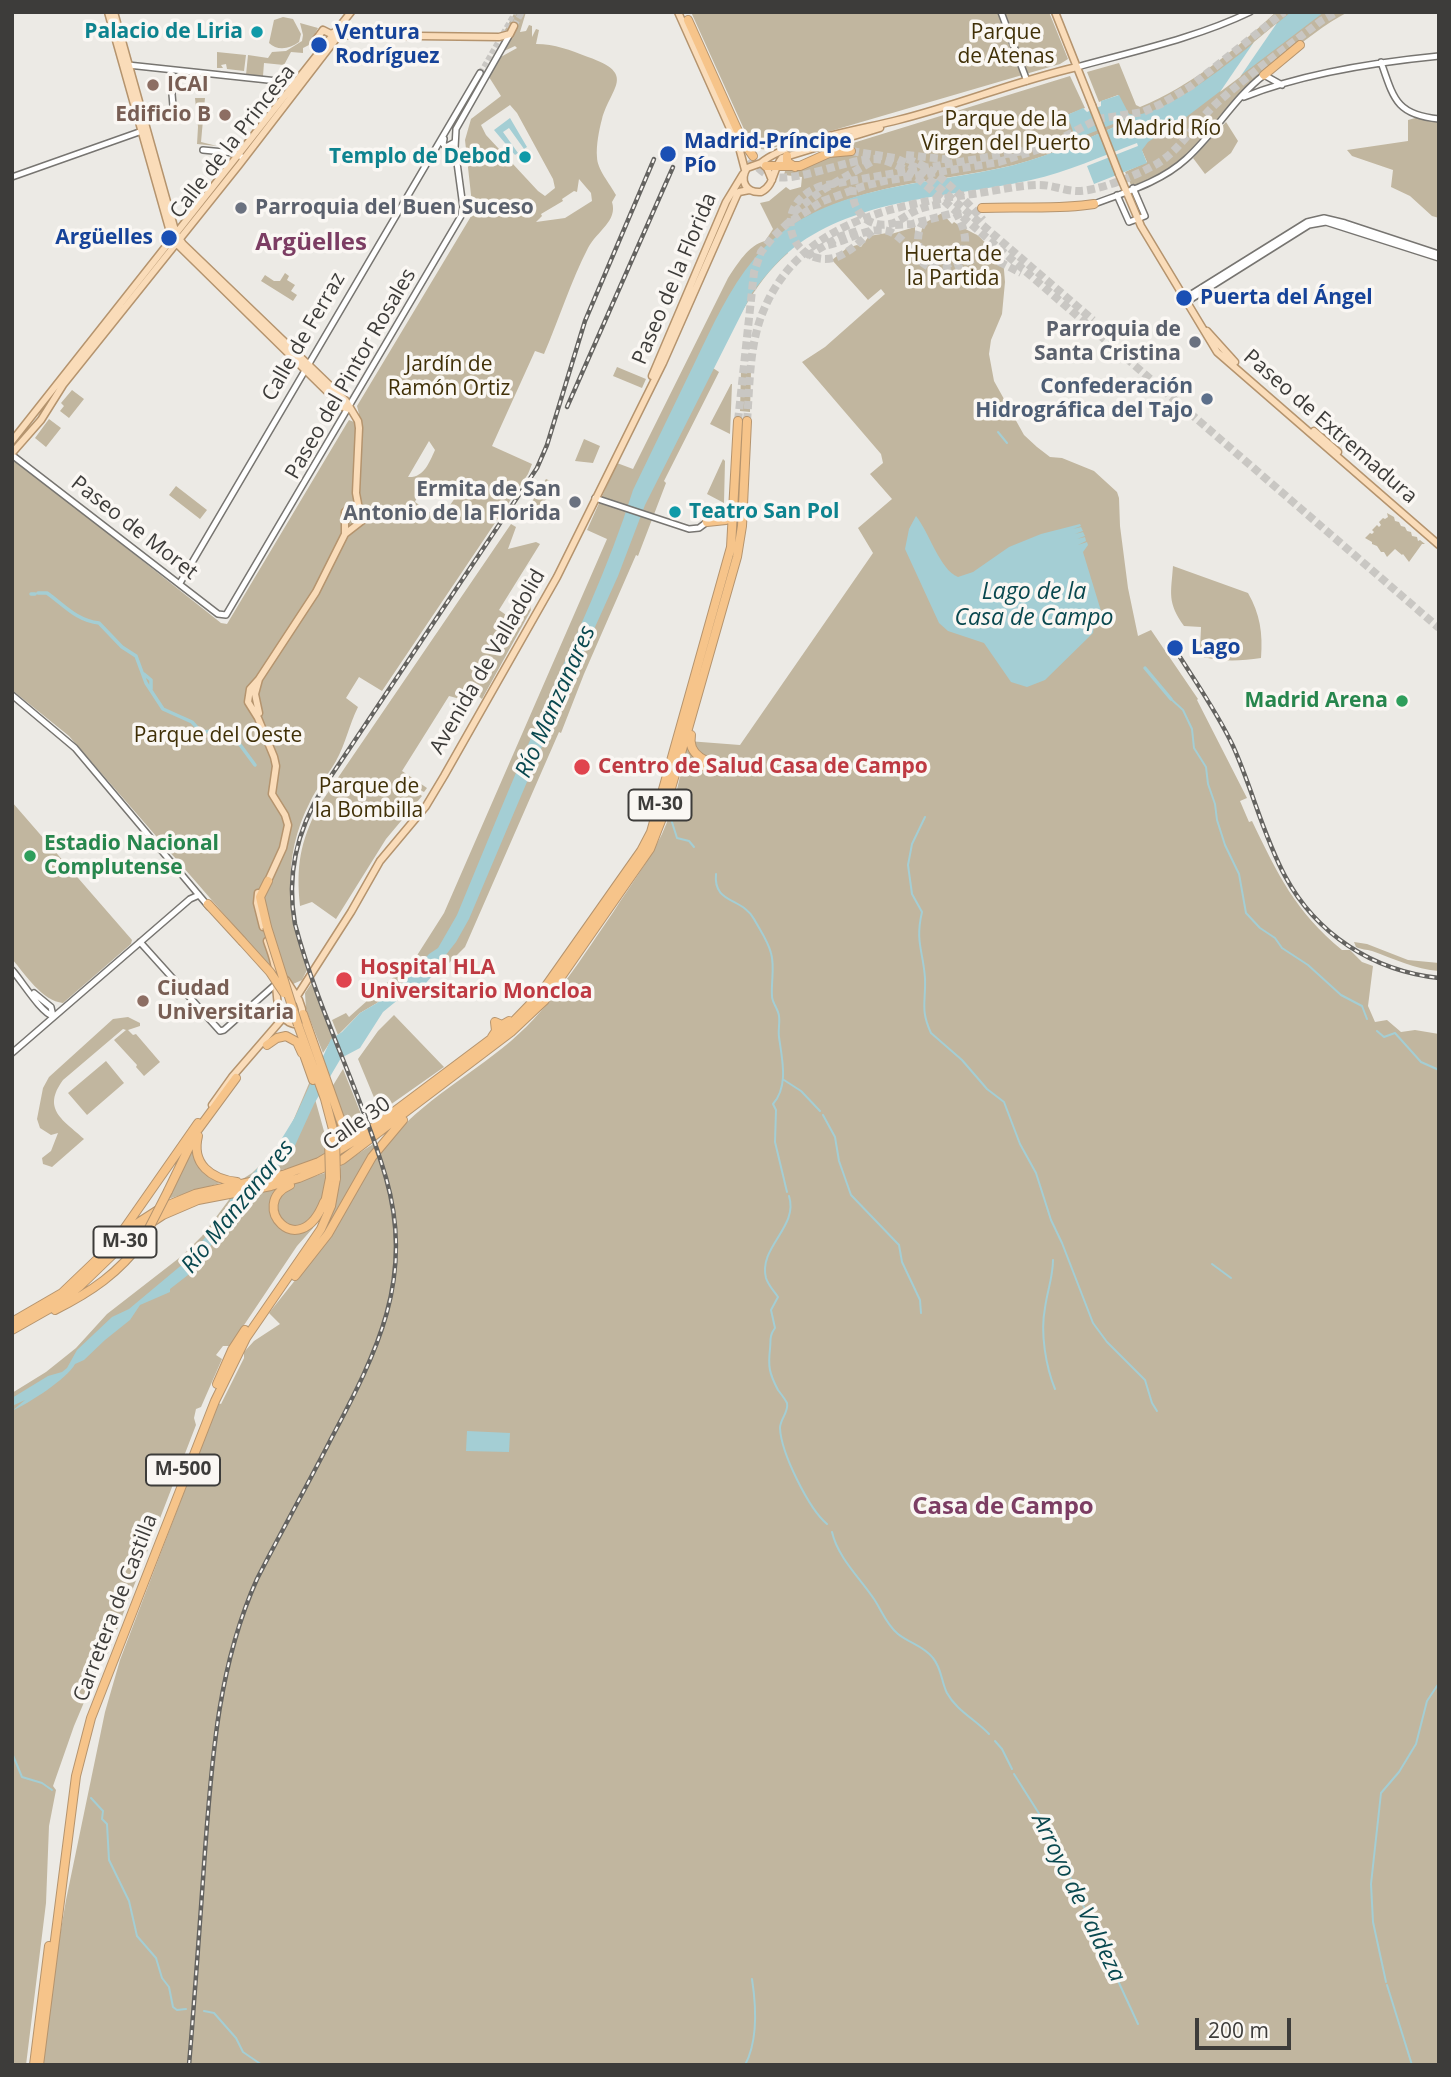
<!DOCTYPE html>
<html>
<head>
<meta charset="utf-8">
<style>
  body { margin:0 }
  #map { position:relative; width:1451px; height:2077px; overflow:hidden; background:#eceae5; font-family:"Open Sans",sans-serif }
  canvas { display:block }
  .frame { position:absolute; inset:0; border:14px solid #3d3c3a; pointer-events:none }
  .scale { position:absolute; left:1195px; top:2018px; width:96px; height:32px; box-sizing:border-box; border:4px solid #3d3c3a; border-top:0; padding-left:9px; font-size:21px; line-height:24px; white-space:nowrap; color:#3d3c3a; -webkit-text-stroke:5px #faf7f3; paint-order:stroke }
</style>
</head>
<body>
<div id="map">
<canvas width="1451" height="2077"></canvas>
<div class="frame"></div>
<div class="scale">200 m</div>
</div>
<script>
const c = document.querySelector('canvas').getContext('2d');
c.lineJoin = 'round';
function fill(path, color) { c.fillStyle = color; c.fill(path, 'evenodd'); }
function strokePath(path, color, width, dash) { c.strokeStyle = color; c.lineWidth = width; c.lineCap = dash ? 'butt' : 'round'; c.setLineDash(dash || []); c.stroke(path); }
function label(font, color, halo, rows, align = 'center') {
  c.font = font + ' "Open Sans",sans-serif'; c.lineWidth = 7; c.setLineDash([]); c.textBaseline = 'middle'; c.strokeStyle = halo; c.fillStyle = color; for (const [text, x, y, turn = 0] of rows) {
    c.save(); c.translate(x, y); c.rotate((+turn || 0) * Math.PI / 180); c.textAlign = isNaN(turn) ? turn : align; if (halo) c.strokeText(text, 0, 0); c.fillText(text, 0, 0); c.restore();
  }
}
const green = new Path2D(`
  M515,12h11l-6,20 6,-1 3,-6 3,1v11l4,-8 3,1 -3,14c19,0 34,6 52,13 49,17 23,30 14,62 -3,11 -6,27 -5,38 0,12 13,27 19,38l-4,7c6,19 -15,29 -24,46 -17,33 -29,71 -44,106l-9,-3 -43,95 40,18 -4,10 -146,217 -23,-14 -13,21 12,9c-9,18 -12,36 -22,54 -8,14 -19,26 -26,41 -29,57 -22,108 -2,166l-6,12 -9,4 -6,-7 -6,-17 -11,7 -201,-231 -57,-46v-228h6l203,161 6,1 120,-201 2,-3 5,2 5,-8 -2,-8 116,-193 -8,-73 6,-21 30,-23 -12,-19 10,-19 18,-10 -2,-2 -11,5 2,-17 -4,1zM510,105l7,8 36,66 2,9 -10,8 -7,-5 -52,-56 -5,-10zM579,179l12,14 1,8 -27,17 -29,4 6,-6 -1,-2 22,-13 -1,-2 12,-8 3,1zM429,441l6,9c-6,13 -11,28 -27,27zM436,482l19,16 -14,20 -4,-3 -2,1 -20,-14 7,-18z
  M691,12h358l19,47 -8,5 -291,85c-10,2 -16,-3 -21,-11z
  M1276,12h72c-23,12 -44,29 -66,46 -11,9 -24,17 -34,27 -28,29 -72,100 -117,100l-6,-13 22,-10 -29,-67 -19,7 -12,-30 32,-9 17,42 4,2c51,-21 95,-57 136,-95z
  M283,17l10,2 8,15 -2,8c-9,7 -22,9 -30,1l5,-23z
  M300,23l18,5 -9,17 -6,3v5l-12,-1 -7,13 -20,-2 -1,13 -17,-1 2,-20 20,3 4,-6 14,-1 16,-10 1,-6z
  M217,52l29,3 -2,16 -17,-2 -1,-5 -5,1 2,3h-6z
  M1070,76l15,32 -18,7 61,3 1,3c-37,15 -75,34 -115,44 -80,19 -152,16 -225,63l-1,25c-36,31 -54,74 -75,115l6,4 -55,109 2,2 -28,73 -2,-1 -52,119 -23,59 -2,-1 -94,215 -26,26 -16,-13 -18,21 -28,22 -17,10 -22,22 -6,-15 14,-7 3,4 67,-60 28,-44 163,-374 -20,-9 30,-67 16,6 95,-191c9,-13 20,-33 37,-37l8,-12 -13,-26 9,-2 17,-14 4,3 11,-3 1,-10 -18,-2 1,-4 19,-2 25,-13 23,-2 1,-11z
  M195,98h10l-4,44 16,4 -20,-2 1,-17z
  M1419,117l20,2v99l-7,-2 -22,-20 -19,-9 2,-17 -41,-14 -5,-6 61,-9v-21z
  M1226,122l12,19 -7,12 -26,21 -12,-16z
  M942,213l10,11 2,-2c7,5 14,8 21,12 4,1 13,12 18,16l-2,8h3l1,-7 8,7 2,24 -3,32 -11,26 -2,14 5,27 30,54 13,12 13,10 12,1 32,13 23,21 2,6 1,28 8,62 10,48 13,-6 47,69 -1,1 50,98 -7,3 9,21 3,-1c26,54 43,90 90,129h8l12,12 11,4 -5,40 7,16 12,-2 14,12 14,-2 24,4v1031h-1396l12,-100 11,-65 39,-188 15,-52 98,-257 3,1 23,-46v-6l10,-11 26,-17 -11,-11 35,-44 30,-65 7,-39 32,-21 5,12c34,-50 88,-77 133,-115 42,-36 72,-85 103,-130 16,-25 35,-50 48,-77 13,-28 19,-63 26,-93l52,4 133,-192 -15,-25 34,-29 -22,-25 13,-11 -2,-9 -79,-92 23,-15 60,-53 -4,-5 -13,11 -36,-40 15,-12 10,-3 4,2 8,-11 18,-3 1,2 27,-8v6h6l2,-9z
  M285,273l4,3 -2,4 8,5 -4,6 6,4 -4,6 -32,-20 4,-6 9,6h6z
  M617,367l29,12 -4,9 -29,-12z
  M741,371h10l-1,41 -10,-1z
  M731,384h1l-2,50 -20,-10z
  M72,390l12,9 -15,19 -9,-7 4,-5 -3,-3z
  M49,419l12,9 -15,19 -11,-9z
  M584,439l16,7 -7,17 -18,-2z
  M723,459l2,2 -1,42 -17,-9z
  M546,479l9,4 -2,8 -18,22 -15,8z
  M176,486l31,24 -7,9 -31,-24z
  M1387,513l7,4 1,4 4,1 2,4 4,1 2,4 4,1 1,4 5,1 1,4 2,-1 5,4h-3l-13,18 -6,-8 -1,1 -7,-6 -8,8 -3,-5h-3l-4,-6 -5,-2v-2l-7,-4 5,-5 2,1 2,-2 -2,-2 5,-5 2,2 2,-2 -2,-3 4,-4 2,1 3,-2z
  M511,524l5,3 -8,22 28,-7 4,2 -41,66 10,7 21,-11 1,4 -49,89 -5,-4 -13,5 -15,-4 -47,75 25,17 -3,4 -4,-2 -2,3 4,3 -36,43 -50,80 -24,-17 -12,4c-4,-40 0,-63 18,-99z
  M1173,566l75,27c12,21 15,40 13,65 -20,3 -38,4 -58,-1l-3,-6 1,-24 -17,-1c-17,-24 -13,-32 -11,-60z
  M12,802l120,138 -1,4 -68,59c-21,-2 -38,-29 -51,-44z
  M1354,942l13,2 41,16 31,3v8c-24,-2 -45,-12 -67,-20 -6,-2 -10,-1 -16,-4z
  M313,981l20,57 -10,15 -17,-44 -1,-16z
  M394,1015l50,52 -64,45 -22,-53 20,-28z
  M128,1017l12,6v3l-12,4 5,5 3,-1 24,28 -16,14 -8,-9 1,-2 -23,-25 12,-10 -3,-1 -60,51c-22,30 1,40 21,59l-32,28 -9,-3 -1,-6 9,-7 7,-18 -7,2 -11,-7 -3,-9 6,-31 6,-11 64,-58z
  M106,1061l18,22 -37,32 -19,-22z
  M343,1069l22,55 -7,7 -12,-4 -14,-40z
  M310,1081l17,61 1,12 -22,10 -65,16 11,-7 26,-25 15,-27z
  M193,1144c6,18 9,31 27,39l-52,16z
  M328,1172l-4,24 -11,32 -16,18 -67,100h-7l-7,9 6,4 -21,48 -5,2 -2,9 2,7 -88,228 -7,9 -27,64 -21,60 3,4 -7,36 -3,77 -20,162h-14v-672l34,-21 30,-24 31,-34 76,-59 19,-19 29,-39 44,-8z`);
const water = new Path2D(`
  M1291,12h33l-139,106 -37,24 -6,8 5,13 -53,21 -7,-18 51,-20 -1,-3c-35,13 -70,29 -106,37 -77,17 -165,17 -231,63 -20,14 -34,32 -48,50l-107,212 -27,71 -64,142 -85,201 -13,23 -11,14 -1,6 -18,21 -13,5 -19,15 -11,9 -23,36 -19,10 -27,46 -22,48 -12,13 -16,26 -8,4 -17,16 -24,32 -4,2 -10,17 -13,13 -18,14v3l-30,13 -10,15 -25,20 -21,20 -9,4c-8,15 -46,39 -63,47l13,-11 -13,6v-8l36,-22 14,-4 5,-4 10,-18 35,-33 17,-8 55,-46 43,-52 4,-14 45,-49 19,-31 36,-78 11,-7 18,-19 17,-10 28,-22 24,-27 9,-6 19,-33c28,-67 55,-135 85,-202 32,-74 67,-146 91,-223 21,-43 42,-87 63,-130 17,-35 33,-71 58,-101 65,-77 171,-72 260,-94 39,-10 77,-29 115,-44l-1,-3 -52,21 -9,-24 16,-7 4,4 14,-6v-5l18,-6 10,19c36,9 132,-78 162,-102z
  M510,118l17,29 -3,2 -15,-21 -6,4 15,21 -3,2 -21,-25z
  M916,516c13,16 24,54 42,61l15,-5 36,-25 32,-13 39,-10 1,2 -8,3 8,-2 2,4 -8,3 8,-2 2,4 -8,3 8,-2 1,4 -8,4 9,-3 1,3 -5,7 18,59 -5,2 -3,20 -48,47 -18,7 -16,-5 -27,-39 -36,-12 -9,-8 -34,-74 4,-20z
  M467,1431l43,2 -1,19 -43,-1z`);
const pier = new Path2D(`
  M1277,23l-37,54 -20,15 34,-50z`);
const stream = new Path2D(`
  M998,432l9,11
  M1171,699l12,11 9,19 2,19 12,19 2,17 7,20 2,16 8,25 14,29 7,39 14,15 15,10 7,10 26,17 33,30 21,11 5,13
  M925,817l-13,27 -4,21 4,29 10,18c-7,30 1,38 3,66 1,24 -5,31 6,55l31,27 25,29 17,13 16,42 16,29 15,47 11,23 31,80 14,19 38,38 7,23 5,8
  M671,819l6,19 12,3 5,6
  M716,874c-3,30 26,23 38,45 6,11 14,22 17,34 4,14 0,28 1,43 0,7 6,12 7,20 1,7 -1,14 0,21 3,22 10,49 -6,67l3,6 -1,32 12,50
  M1377,1031l7,6 11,-4 26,29 18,8
  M784,1080l17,11 19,20
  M823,1115l12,22 4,24 12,34 48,50 3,17 18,38 1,13
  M789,1196c10,31 -31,51 -23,82 2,7 8,13 12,19l-7,13 4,18c-6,8 -4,12 -5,21 -2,17 -1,24 8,41 3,4 7,9 9,13 2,9 -7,16 -7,25 1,25 29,81 47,96
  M1053,1260c0,17 -6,32 -8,48 -5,25 1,59 10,81
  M1212,1264l19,14
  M832,1532c6,26 28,46 42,67 8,12 12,25 24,35 11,9 26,12 35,24 9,11 8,23 14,35 9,17 29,27 42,41
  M995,1741l7,8 10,20
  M12,1753l10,24 20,6 10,7
  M1014,1774l31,49 93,201
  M91,1798l12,13 -1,8 5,5 2,36 20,41 8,35 19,22 6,20 7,9 4,20 4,3 9,-1
  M1386,1982l-13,-60 -2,-38 10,-91 18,-21 17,-28 11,-43 12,-18
  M1387,1985l25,80
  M204,2011l10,2 22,25 7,14 19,13
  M745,2065c13,-24 11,-60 7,-86`);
const canal = new Path2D(`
  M38,593h9c17,12 30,28 52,30l23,24 14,9 10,27 17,26 29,13 9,10 15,-1 22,11 17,23
  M31,594h4
  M1145,668l26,31
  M144,674l7,6v9`);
const secondaryTunnel = new Path2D(`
  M480,73l35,-61`);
const primaryTunnel = new Path2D(`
  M514,26l8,-14`);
const highwayTunnel = new Path2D(`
  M851,151l44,7 20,9 178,153
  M906,155l47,5
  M750,159c6,7 12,14 21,17 23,8 76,-17 103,-17 14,0 28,9 40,16l525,453
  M907,159c31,10 54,37 76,61
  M853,187c-3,21 14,42 37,37 9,-2 16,-9 25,-13 10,-5 21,-6 32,-8
  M794,212l30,-23 47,-27
  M925,221c-5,5 -7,12 -7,20 1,39 72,30 38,-28
  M895,225l17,-1 49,-13
  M872,231c-10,9 -22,21 -35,26 -43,14 -71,-51 -16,-71l202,-35
  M828,245c17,-4 35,-15 53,-15 25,0 33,37 57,40 16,1 32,-12 48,-15l35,18
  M807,256l34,-20 17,-5
  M738,421l16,-149 7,-20 12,-15 15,-14 35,-22 41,-15 20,-5 115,-19 44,-14 55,-29 45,-7 18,-8 30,-18 93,-74
  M747,421c3,-38 2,-79 18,-114 37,-84 127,-102 208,-113 21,-3 42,-8 63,-9 15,-1 28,6 42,6 20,0 57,-15 75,-25 26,-13 42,-44 64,-63 32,-29 69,-55 104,-82l16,-9`);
const secondary = new Path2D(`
  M1001,12l26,69
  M1381,62c13,38 16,53 58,57
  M128,65l168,18
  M1077,67c58,-16 119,-29 173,-55
  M170,70l3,36
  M1244,97c57,-23 134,-35 195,-41
  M444,139l-1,5 3,3 9,-5
  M203,150l31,3 10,5
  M12,177l130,-46
  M1117,195l12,27 16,-6 -12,-28
  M1094,204c32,-12 67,-22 92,-45 29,-26 48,-61 78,-84l18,10
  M1185,298l122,-76 17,-4 21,5 94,31
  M1188,301l121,-76 17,-3 113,36
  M12,455l206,159 8,1 235,-399 2,-9 -8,-59 1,-19 54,-95
  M595,498l94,31 10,-1 8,-6
  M180,583l300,-510
  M12,695l63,53 134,159
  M140,942l80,89 4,-1 53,-47
  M12,970c10,11 29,43 41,46
  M34,993l17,14 2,9
  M12,1053l178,-154 9,-4`);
const primary = new Path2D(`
  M108,12l64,227 171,168 6,2
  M114,12l62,222 7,10 163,157 12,20 1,7 -3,65 3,16
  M678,12l62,139 5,19
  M1055,12l37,93
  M322,50l-7,-9 8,-11 8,4 4,-2
  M761,163c25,-22 103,-34 137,-43 60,-15 118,-39 179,-53
  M1119,174l22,52 76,126 222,193
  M772,180l-5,-12 -6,-5 -14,5c-8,13 -1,25 14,24 14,-7 11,-22 21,-34l98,-30
  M1207,331l28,31
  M652,376l74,-174 17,-28
  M1314,431l24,21
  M12,441l339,-429
  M12,453l29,-33 22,-35 176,-220 100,-130 160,2 11,-3 4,-8
  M259,679l-9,10 -2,13 10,16 16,39 2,9 -4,28 13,21 3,10 -5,23 -16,35
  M259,713l-4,-19 4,-15 57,-87 29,-58 18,-14v-6l-6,-6h-7l-5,4v22
  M258,893l-1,10 6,24
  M267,941c3,9 7,18 8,28 3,17 -3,50 19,55l8,-5v-10l-3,-9 -13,-20
  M212,1105l20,-28 51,-59 68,-106 29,-51 46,-55 18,-30 113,-199 106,-214 74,-168 2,-3 10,-2`);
const highway = new Path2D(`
  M688,20l54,120 11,16
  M1264,75l36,-30
  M787,156v6l8,5
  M766,166h34l29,-13 22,-2
  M982,208c38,-2 75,2 112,-4
  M707,522l19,-2 5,-11
  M691,735c-4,21 17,28 34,32
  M684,763l35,6
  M208,904l34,37
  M267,927l-7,-30 8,-16
  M303,1014l40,113 8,6 14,-2
  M298,1025l27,74 10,38
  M492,1037l4,-6 -1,-9 7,3 7,-4
  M267,1045l10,-7 9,-2 11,6 5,11
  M302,1049l11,31
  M198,1136c-7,28 13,43 39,46
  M290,1185c-43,19 9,80 34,17
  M168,1191l29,-60 39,-53
  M324,1208l6,-30
  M124,1229l74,-106
  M295,1276l33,-42 44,-77 31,-37
  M55,1310c36,-18 64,-37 88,-70
  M12,1322l50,-29 68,-65 31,-20 34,-14 88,-19 36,-13 40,-24 152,-114 30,-31 100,-142 10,-19 80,-285 7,-126
  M12,1330l44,-25 24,-19 54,-52 29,-19 35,-15 73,-14 28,-8 43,-18 169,-128 34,-32 105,-151 14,-36 73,-256 5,-31 5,-105
  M217,1384l15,-34 13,-20
  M34,2065l15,-119
  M39,2065l37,-289 15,-58 124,-317 31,-63 75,-109 10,-23 5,-28`);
const rail = new Path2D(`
  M567,407l106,-240
  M1178,654c19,30 40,60 55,92 19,42 30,89 52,130 31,58 88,95 154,102
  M189,2065c6,-71 11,-143 16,-214 7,-93 13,-185 52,-272 24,-47 50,-93 74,-140 46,-87 84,-161 55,-261 -25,-86 -68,-167 -91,-254 -9,-49 2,-94 28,-136l214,-320 10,-23 38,-124 69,-162`);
const primaryBridge = new Path2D(`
  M1092,105l27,69`);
const highwayBridge = new Path2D(`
  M267,927l31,98
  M242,941l28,31 14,21
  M335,1137l1,41
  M329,1139l1,39
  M143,1240l25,-49`);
const markers = [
  [257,32,7,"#0f9aa8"],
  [319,45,9,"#1a4fb4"],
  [153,85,7,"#8d6e63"],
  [225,115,7,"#8d6e63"],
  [668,154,9,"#1a4fb4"],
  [525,157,7,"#0f9aa8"],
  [241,208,7,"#6b7280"],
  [169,238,9,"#1a4fb4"],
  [1184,298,9,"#1a4fb4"],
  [1195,342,7,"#6b7280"],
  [1207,399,7,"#5c6f8a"],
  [575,502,7,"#6b7280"],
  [675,512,7,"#0f9aa8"],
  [1175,648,9,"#1a4fb4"],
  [1402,701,7,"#2e9e5b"],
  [582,767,9,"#e0444e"],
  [30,856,7,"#2e9e5b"],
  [344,980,9,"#e0444e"],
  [143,1001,7,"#8d6e63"]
];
const shields = [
  [660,805,63],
  [125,1242,63],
  [183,1470,74]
];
const shieldNames = [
  ["M-30",660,805],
  ["M-30",125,1242],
  ["M-500",183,1470]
];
const cultureNames = [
  ["Palacio de Liria",243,32],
  ["Templo de Debod",511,157],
  ["Teatro San Pol",689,512,"left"]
];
const transitNames = [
  ["Ventura",335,33],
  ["Rodríguez",335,57],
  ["Madrid-Príncipe",684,142],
  ["Pío",684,166],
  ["Argüelles",153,238,"right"],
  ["Puerta del Ángel",1200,298],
  ["Lago",1191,648]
];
const parkNames = [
  ["Parque",1006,33],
  ["de Atenas",1006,57],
  ["Parque de la",1006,120],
  ["Virgen del Puerto",1006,144],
  ["Madrid Río",1168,129],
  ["Huerta de",953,255],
  ["la Partida",953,279],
  ["Jardín de",449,365],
  ["Ramón Ortiz",449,389],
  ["Parque del Oeste",218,736],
  ["Parque de",369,787],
  ["la Bombilla",369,811]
];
const educationNames = [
  ["ICAI",167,85],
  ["Edificio B",211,115,"right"],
  ["Ciudad",157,989],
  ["Universitaria",157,1013]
];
const streetNames = [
  ["Calle de la Princesa",233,142,-52],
  ["Paseo de la Florida",675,279,-67],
  ["Calle de Ferraz",304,337,-60],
  ["Paseo del Pintor Rosales",351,374,-60],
  ["Paseo de Extremadura",1330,427,41],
  ["Paseo de Moret",134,528,38],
  ["Avenida de Valladolid",488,662,-60],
  ["Calle 30",357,1124,-35],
  ["Carretera de Castilla",116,1608,-69]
];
const worshipNames = [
  ["Parroquia del Buen Suceso",255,208,"left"],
  ["Parroquia de",1181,330],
  ["Santa Cristina",1181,354],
  ["Ermita de San",561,490],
  ["Antonio de la Florida",561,514]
];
const serviceNames = [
  ["Confederación",1193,387],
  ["Hidrográfica del Tajo",1193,411]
];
const leisureNames = [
  ["Madrid Arena",1388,701],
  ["Estadio Nacional",44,844,"left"],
  ["Complutense",44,868,"left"]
];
const healthNames = [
  ["Centro de Salud Casa de Campo",598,767],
  ["Hospital HLA",360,968],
  ["Universitario Moncloa",360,992]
];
const waterNames = [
  ["Lago de la",1034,592],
  ["Casa de Campo",1034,618],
  ["Río Manzanares",556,702,-66],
  ["Río Manzanares",238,1207,-51],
  ["Arroyo de Valdeza",1078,1898,64]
];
const quarterNames = [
  ["Argüelles",311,243],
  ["Casa de Campo",1003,1507]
];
fill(green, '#c1b69f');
fill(water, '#a4ced4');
fill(pier, '#eceae5');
strokePath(stream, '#a4ced4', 2);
strokePath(canal, '#a4ced4', 3.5);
strokePath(secondaryTunnel, '#c9c7c3', 5, [5, 2.5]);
strokePath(primaryTunnel, '#c9c7c3', 6, [6, 3]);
strokePath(highwayTunnel, '#c9c7c3', 8, [8, 4]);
strokePath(secondary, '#777571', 8);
strokePath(primary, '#b5946e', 9);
strokePath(highway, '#b5946e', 10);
strokePath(secondary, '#fff', 5);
strokePath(primary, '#fadcb9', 6);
strokePath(highway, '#f6c48a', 8);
strokePath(rail, '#646360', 4.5);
strokePath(rail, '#faf7f3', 2, [5]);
strokePath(primaryBridge, '#b5946e', 9, []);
strokePath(highwayBridge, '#b5946e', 10, []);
strokePath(primaryBridge, '#fadcb9', 6);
strokePath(highwayBridge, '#f6c48a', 8);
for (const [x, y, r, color] of markers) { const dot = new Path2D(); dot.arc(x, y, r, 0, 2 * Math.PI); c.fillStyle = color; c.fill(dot); strokePath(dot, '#faf7f3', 2.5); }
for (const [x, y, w] of shields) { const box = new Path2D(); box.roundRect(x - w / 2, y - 15.5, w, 31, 5); c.fillStyle = '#faf7f3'; c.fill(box); strokePath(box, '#3d3c3a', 2); }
label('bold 19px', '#3d3c3a', null, shieldNames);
label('bold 21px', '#0d838f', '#faf7f3', cultureNames, 'right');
label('bold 21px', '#164399', '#faf7f3', transitNames, 'left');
label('21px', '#403007', '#faf7f3', parkNames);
label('bold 21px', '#785e54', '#faf7f3', educationNames, 'left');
label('21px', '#3d3c3a', '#faf7f3', streetNames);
label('bold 21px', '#5b616d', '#faf7f3', worshipNames, 'right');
label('bold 21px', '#4e5e75', '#faf7f3', serviceNames, 'right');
label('bold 21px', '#27864d', '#faf7f3', leisureNames, 'right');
label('bold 21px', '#be3a42', '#faf7f3', healthNames, 'left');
label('italic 23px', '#09484f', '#faf7f3', waterNames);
label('bold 24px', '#7c3d63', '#faf7f3', quarterNames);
</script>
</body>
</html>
